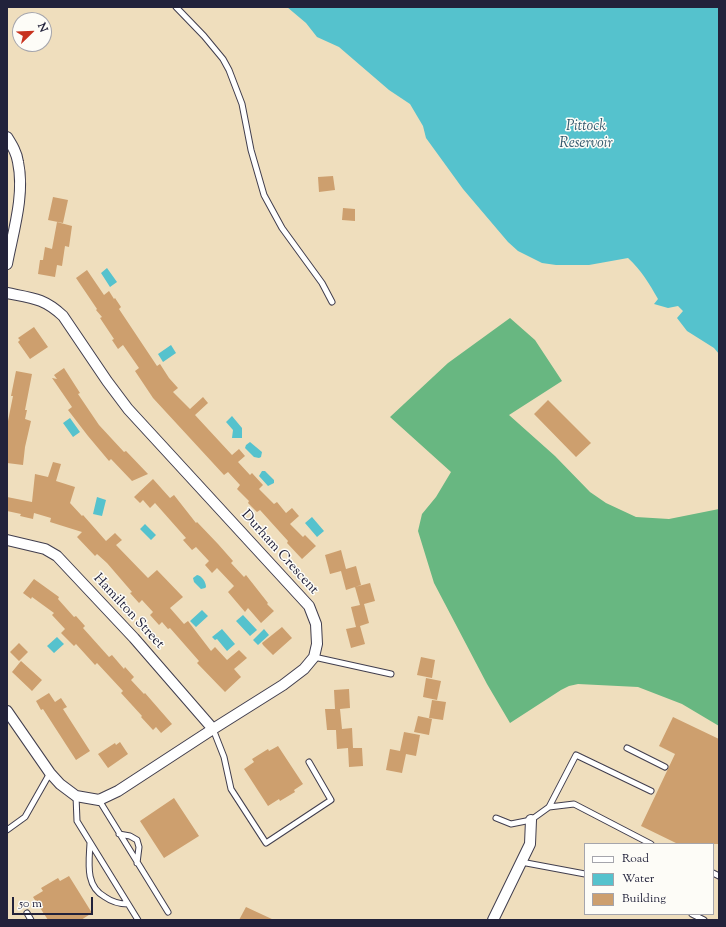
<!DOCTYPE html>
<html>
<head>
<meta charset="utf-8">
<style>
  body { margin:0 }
  #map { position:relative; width:726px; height:927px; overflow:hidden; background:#efdebd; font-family:"Sorts Mill Goudy",serif }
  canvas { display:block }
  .frame { position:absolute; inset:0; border:8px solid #22223b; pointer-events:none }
  .legend { position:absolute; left:584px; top:843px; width:130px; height:72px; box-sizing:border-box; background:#fdfcf7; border:1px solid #a5a5ac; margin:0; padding:5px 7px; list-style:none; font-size:12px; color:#22223b }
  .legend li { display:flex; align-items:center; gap:8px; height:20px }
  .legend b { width:20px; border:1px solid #a5a5ac }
  .north { position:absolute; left:12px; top:12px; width:40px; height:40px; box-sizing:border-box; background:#fdfcf7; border:1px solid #a5a5ac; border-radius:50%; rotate:67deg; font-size:11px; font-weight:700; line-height:16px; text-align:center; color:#22223b }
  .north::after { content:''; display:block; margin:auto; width:14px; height:18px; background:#c8321e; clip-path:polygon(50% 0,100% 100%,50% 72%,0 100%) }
  .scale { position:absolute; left:12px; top:897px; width:81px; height:18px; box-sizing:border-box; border:2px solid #22223b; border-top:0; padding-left:5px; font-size:12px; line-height:14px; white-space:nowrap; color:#22223b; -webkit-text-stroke:3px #fdfcf7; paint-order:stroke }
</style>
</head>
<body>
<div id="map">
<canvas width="726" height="927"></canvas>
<div class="frame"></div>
<ul class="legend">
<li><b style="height:5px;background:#fff"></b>Road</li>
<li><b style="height:11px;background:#55c2cd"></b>Water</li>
<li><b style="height:11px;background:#cd9f6e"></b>Building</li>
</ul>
<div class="north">N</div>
<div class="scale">50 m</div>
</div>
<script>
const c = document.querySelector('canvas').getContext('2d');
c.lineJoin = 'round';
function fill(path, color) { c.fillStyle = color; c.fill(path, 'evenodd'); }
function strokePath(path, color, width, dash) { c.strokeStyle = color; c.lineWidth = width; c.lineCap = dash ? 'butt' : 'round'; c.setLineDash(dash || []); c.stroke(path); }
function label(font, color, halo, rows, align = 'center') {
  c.font = font + ' "Sorts Mill Goudy",serif'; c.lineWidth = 3; c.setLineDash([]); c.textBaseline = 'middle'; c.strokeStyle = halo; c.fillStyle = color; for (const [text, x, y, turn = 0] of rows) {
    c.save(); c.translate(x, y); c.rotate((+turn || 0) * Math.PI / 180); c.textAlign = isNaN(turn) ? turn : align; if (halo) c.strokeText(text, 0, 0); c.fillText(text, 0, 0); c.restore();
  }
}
const forest = new Path2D(`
  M510,318l25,22 27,41 -53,34 46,41 35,36 16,11 30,14 33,2 50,-10v217l-37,-22 -44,-17 -60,-3 -9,2 -8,4 -51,33 -23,-39 -53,-101 -16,-52 4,-17 14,-17 15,-25 -61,-55 58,-54z`);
const water = new Path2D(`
  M287,7h432v347l-5,-6 -27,-17 -10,-13 6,-7 -5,-5 -10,2 -14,-4 4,-5c-9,-16 -17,-29 -30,-41l-39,7h-33l-14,-2 -24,-12 -10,-9 -45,-53 -37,-51 -3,-12 -13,-22 -21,-14 -50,-43 -22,-10 -11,-14z
  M107,268l10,14 -7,5 -9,-14z
  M171,345l5,8 -13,9 -5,-8z
  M232,416l10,12v10h-10l1,-8 -7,-8z
  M70,418l10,14 -7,5 -10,-14z
  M250,442l12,10 -1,5 -2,1 -5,-1 -9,-9 1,-3z
  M262,471h3l9,9v3l-6,3 -9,-10z
  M97,497l9,3 -4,16 -9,-2z
  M312,517l12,14 -7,6 -12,-14z
  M145,524l11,11 -5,5 -11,-11z
  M197,575c5,1 9,7 9,12l-1,1 -4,1 -7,-7 -1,-4z
  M202,610l6,6 -12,11 -6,-6z
  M243,615l14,15 -7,6 -14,-15z
  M222,629l13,15 -8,7 -10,-12 -2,1 -3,-3z
  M264,629l5,6 -11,10 -5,-5z
  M57,637l7,7 -10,9 -7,-7z`);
const building = new Path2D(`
  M333,176l2,14 -16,2 -1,-15z
  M53,197l15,3 -5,23 -15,-3z
  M343,208l12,1v12l-13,-1z
  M57,222l15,4 -3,21 -4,-1 -3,20 -5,-1 -2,12 -17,-3 2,-14h3l2,-13 7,2z
  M87,270l17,25 5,-4 5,8 1,-1 6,9 -2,2 38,57 3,-2 9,14 9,10 -5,4 17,17 13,-12 5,6 -13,12 37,40 7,-6 6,7 -7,6 12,13 2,-2 11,12 -4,4 15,15 3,-2 9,11 6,-5 7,8 -9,8 13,13 2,-2 11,11 -14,13 -15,-16 1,-2 -28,-31 -3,2 -9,-9 1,-2 -12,-12 3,-4 -12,-13 -4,3 -71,-77 -18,-27 4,-3 -16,-23 -5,4 -6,-9 2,-1 -14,-21 2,-1 -6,-7 1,-1 -21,-31z
  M34,327l14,20 -18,12 -12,-17 2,-2 -2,-2z
  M64,368l16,25 -2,1 21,31 25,27 2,-1 22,23 -16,7 -21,-22 -2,2 -21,-25 -20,-26 4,-3 -20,-29 5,1 -3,-4z
  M16,371l16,3 -7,36h2l-2,9 6,2 -6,26 -2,18 -16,-2v-37l6,-30h-2z
  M548,400l43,43 -15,14 -42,-43z
  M53,462l8,2 -5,17 19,6 -5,16 12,13 1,-1 23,26 9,-8 7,7 -6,5 32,33 9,-8 26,27 -13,11 14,16 4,-3 23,30 4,-4 12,13 12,-10 8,8 -13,11 7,8 -16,15 -28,-29 2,-2 -29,-33 -2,1 -6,-7 -3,3 -9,-10 3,-3 -11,-12 -3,3 -9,-10 2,-1 -25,-29 -10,-9 -2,2 -18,-19 5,-5 -32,-10 1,-4 -17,-5 -1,6 -13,-3 1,-2 -14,-3v-14l25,5 3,-28 13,3z
  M153,479l17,19 4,-3 22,28 1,-1 21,22 15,17 -2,2 13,14 2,-2 22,28 -1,1 7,7 -13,12 -13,-15 -3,4 -17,-20 6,-6 -17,-18 -5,5 -7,-8 4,-4 -13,-14 -4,3 -9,-10 3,-2 -31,-35 -5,5 -7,-8 -3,3 -6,-6z
  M341,550l5,19 10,-3 5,19 -15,5 -5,-19 -11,3 -5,-19z
  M34,579l25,18 -1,2 16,18 2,-1 9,10 -2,2 26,29 3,-2 12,14 1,-2 9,10 -3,3 13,14 1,-1 27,31 -11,9 -5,-6 -3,3 -12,-13 1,-1 -21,-23 2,-2 -26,-28 -2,2 -19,-21 -2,2 -13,-13 4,-4 -13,-14 2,-2 -22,-16 -1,2 -8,-6z
  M370,583l5,18 -11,3 5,19 -9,3 5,18 -14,4 -5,-19 10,-2 -5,-20 9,-2 -5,-18z
  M282,627l10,11 -19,17 -10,-10 -1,-2z
  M19,643l9,9 -9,9 -9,-9z
  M421,657l14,3 -3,18 -15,-3z
  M21,661l21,19 -10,11 -20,-19z
  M426,678l15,3 -4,19 -14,-3z
  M349,689l1,19 -10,1 2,20 10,-1 1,20h9l1,18 -14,1 -1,-19 -11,1 -1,-19h-9l-2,-21h10l-1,-19z
  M49,693l6,9 6,-4 6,9 -4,2 27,42 -14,9 -33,-51 -2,1 -5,-9z
  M432,700l14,2 -3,18 -14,-2z
  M418,716l14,3 -3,16 -15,-3z
  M673,717l46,22v105h-41l-37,-18 34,-72 -16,-8z
  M404,732l16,3 -4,21 -10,-2 -4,19 -16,-3 4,-21 10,2z
  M120,742l8,12 -20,14 -10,-14 17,-11 1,2z
  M278,746l25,38 -9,6 1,2 -15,9 -1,-2 -11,7 -24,-37 10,-7 -2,-3 16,-10 1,2z
  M174,798l25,38 -35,22 -24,-37z
  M69,876l23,37 -11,7h-33l-15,-23 10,-6 -2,-3 17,-10 2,3z
  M246,907l28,13h-35z`);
const lane = new Path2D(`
  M176,7l28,29 19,23 6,11 13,34 9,46 13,45 18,33 40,55 10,19
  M314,657l77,17
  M213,729l11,28 7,32 35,54 65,-43 -22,-38
  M627,748l38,19
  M76,796l1,25 61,99
  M99,800l69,112
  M549,807l25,-3 77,40
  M496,818l15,6 20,-4 18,-13 27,-52 75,36
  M7,830l18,-13 25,-44
  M119,834l11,2 7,4 2,7 -2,16
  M90,843c-1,20 -5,43 15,54 7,5 15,7 23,7
  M521,862l64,12
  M713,873l6,3
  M27,913l4,7
  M692,914l12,6`);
const street = new Path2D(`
  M7,137c5,8 10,16 11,25 7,33 -5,70 -11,102
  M7,293c25,5 37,5 56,23l44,65 21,28 181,197 7,18 1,20 -3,13 -10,12 -21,16 -70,44 -95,62 -19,9 -23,-4 -16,-12 -10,-11 -43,-62
  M7,540l38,9 12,7 77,82 79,91
  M493,920l37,-76 1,-24`);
const streetNames = [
  ["Durham Crescent",279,553,48],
  ["Hamilton Street",128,612,47]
];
const waterNames = [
  ["Pittock",586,127],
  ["Reservoir",586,144]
];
fill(forest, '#68b781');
fill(water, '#55c2cd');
fill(building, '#cd9f6e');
strokePath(lane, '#413e4e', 7);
strokePath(street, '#413e4e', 12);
strokePath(lane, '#fff', 5);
strokePath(street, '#fff', 10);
label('14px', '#22223b', '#fdfcf7', streetNames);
label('italic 15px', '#345a6e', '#fdfcf7', waterNames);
</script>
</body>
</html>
